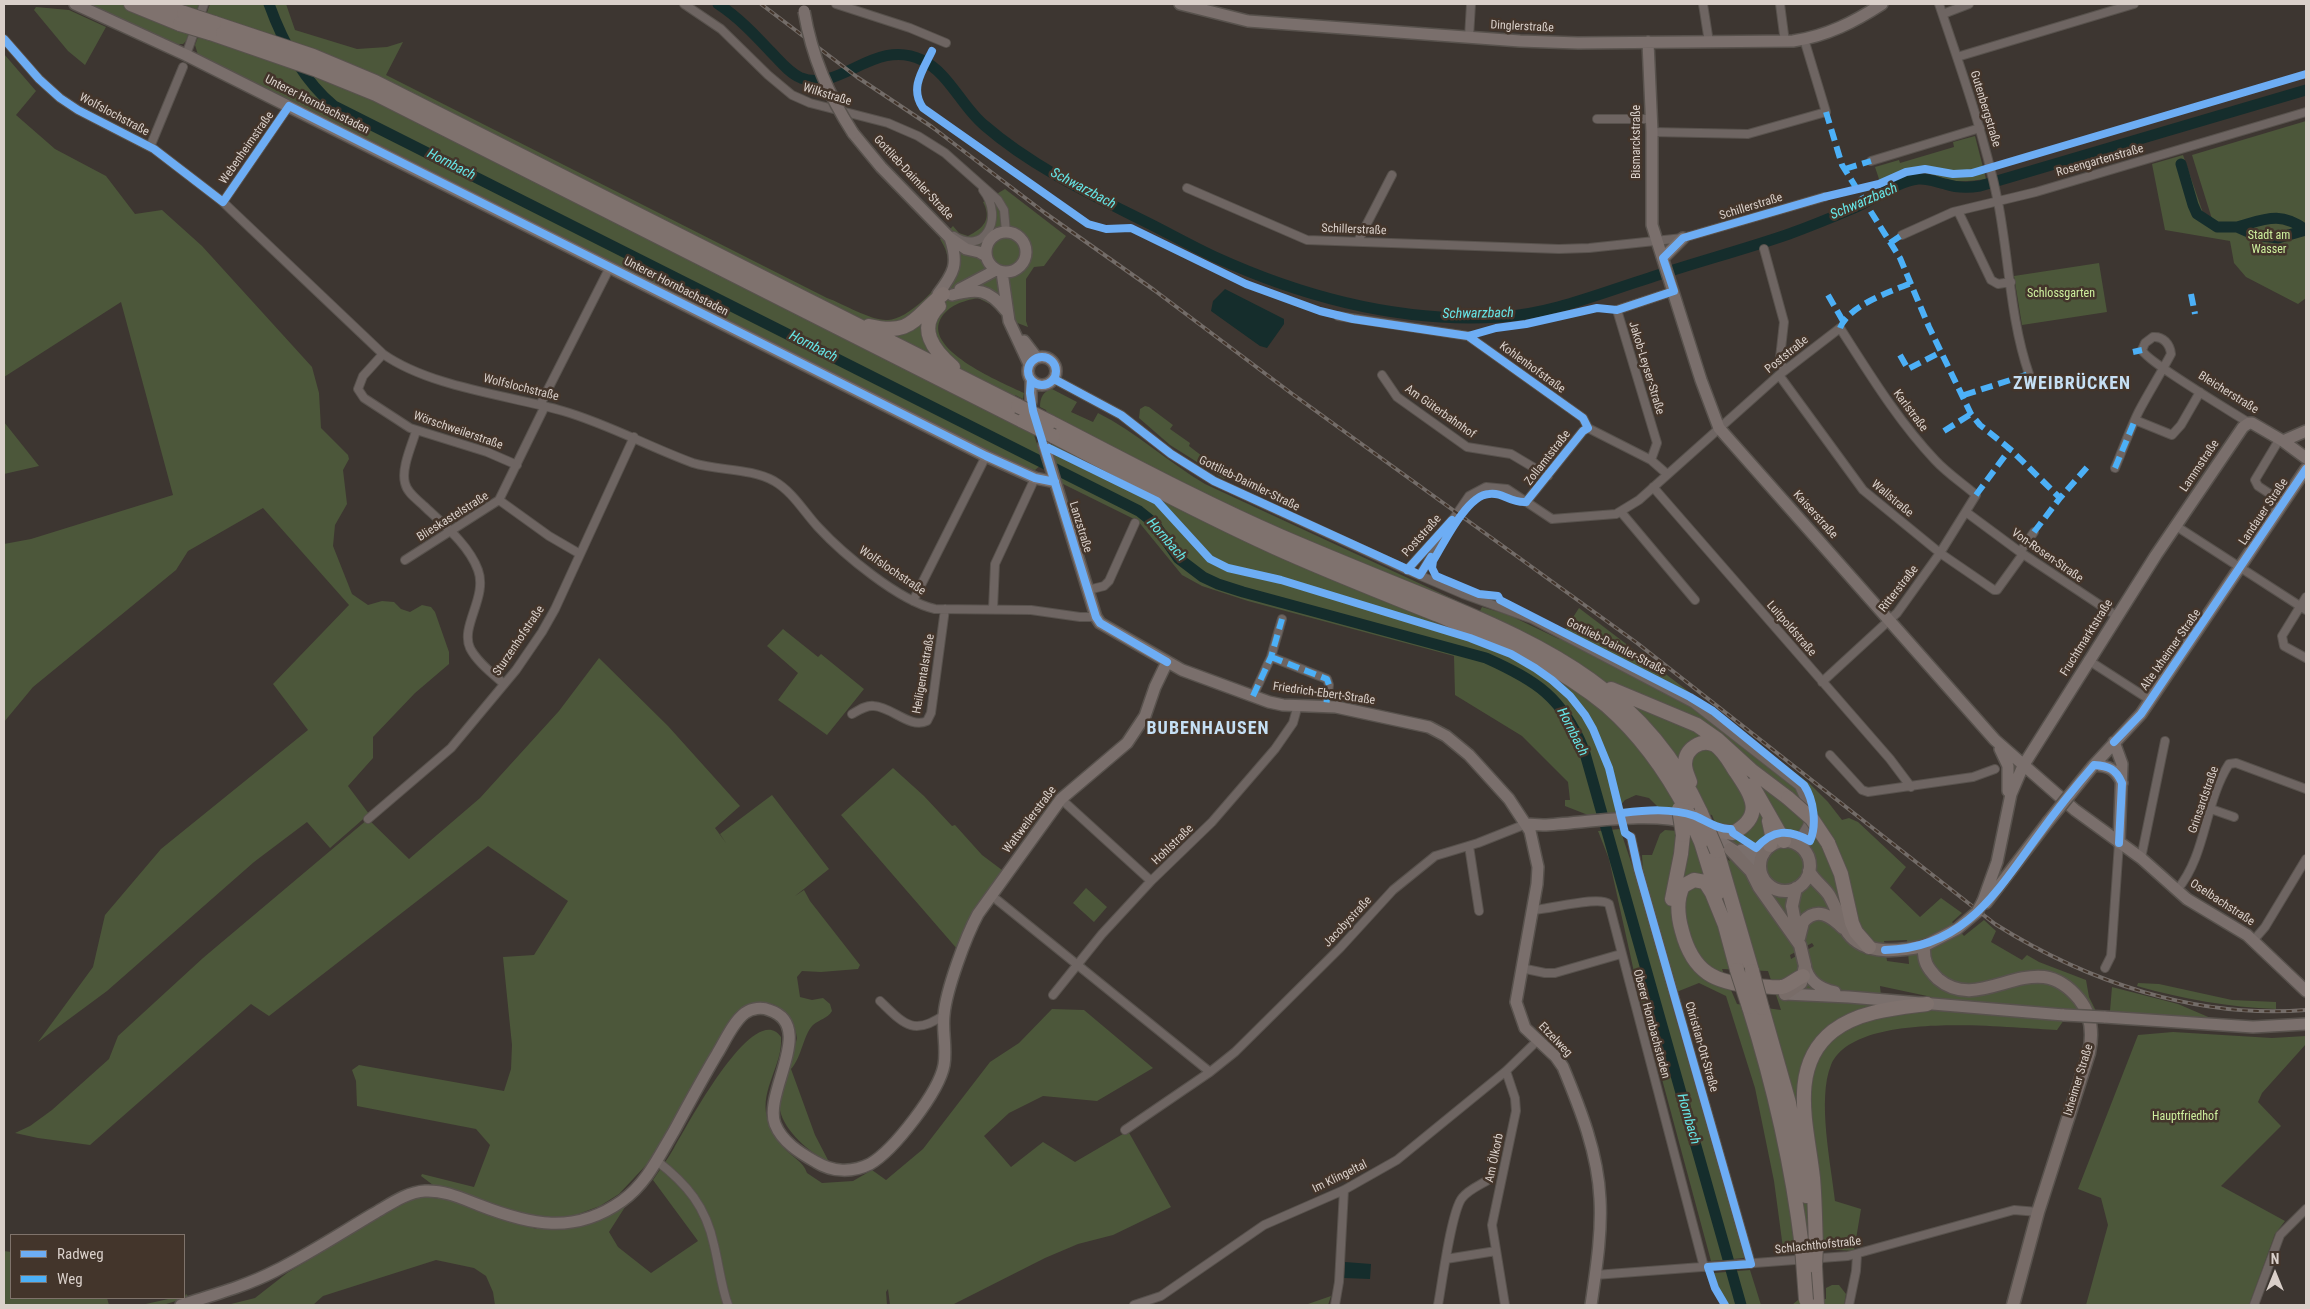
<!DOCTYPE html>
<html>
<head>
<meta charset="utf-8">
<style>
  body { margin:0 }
  #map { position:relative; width:2310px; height:1309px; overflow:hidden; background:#3d3631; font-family:"Roboto Condensed",sans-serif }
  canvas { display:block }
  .frame { position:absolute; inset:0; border:5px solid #dad0ca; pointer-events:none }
  .legend { position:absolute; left:10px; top:1234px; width:175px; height:65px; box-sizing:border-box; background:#43352b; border:1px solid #7f736b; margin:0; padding:6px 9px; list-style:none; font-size:15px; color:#dad0ca }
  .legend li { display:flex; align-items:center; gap:10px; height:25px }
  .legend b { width:25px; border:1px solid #7f736b }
  .north { position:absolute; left:2250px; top:1249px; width:50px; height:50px; -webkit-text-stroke:4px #43352b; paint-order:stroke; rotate:0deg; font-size:14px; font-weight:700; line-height:20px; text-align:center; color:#dad0ca }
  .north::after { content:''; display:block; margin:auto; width:18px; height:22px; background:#dad0ca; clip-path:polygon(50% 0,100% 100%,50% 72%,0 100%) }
</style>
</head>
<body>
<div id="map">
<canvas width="2310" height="1309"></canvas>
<div class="frame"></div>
<ul class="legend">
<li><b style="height:6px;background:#6dadf4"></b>Radweg</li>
<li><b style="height:6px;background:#4cb0f7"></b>Weg</li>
</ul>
<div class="north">N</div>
</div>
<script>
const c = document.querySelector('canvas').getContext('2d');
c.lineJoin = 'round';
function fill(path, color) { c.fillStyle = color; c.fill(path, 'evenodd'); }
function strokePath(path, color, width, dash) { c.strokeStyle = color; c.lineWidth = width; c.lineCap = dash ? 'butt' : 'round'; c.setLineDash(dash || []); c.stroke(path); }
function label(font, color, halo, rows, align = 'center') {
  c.font = font + ' "Roboto Condensed",sans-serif'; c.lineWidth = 5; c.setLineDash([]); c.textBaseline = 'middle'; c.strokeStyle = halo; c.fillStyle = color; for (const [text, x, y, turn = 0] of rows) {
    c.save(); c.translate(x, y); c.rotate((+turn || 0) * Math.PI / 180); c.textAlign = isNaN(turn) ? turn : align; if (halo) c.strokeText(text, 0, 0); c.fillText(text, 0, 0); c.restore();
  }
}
const green = new Path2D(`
  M86,4h113l-13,37 -3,3h-7z
  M210,4h76l9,26 62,19 30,-2 16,-5 -17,33 441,223c17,6 44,23 61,22 20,-1 53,-33 59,-52 3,-10 -2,-21 -7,-29l13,-13 6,7 9,3c16,-8 24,-17 15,-34l22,-13 61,47 -22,30 -10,1 -8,12v42l2,6 -24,-9 -12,-13 -14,-7c-15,3 -30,7 -38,22 -15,31 63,63 84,73l-1,6 -8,-4 12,36 7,3c2,11 9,18 7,31l-6,5 -13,-2 -824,-413 -3,-10z
  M36,7l33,3 37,17 -21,38 -17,-14 -34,-41z
  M4,54l32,37 -20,24 39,34 51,27 29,38 27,-4 40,36 110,121 7,26 2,35 27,27 1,4 -6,11 4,34 -12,21 -2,21 19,48 16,11 14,-4 12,1 7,7 9,3 12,-7 9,2 4,5 14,40v12l-34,29 -42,44v21l-25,28 21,28 -39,34 -23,-26 -53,40 -147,129 -69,51 55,-75 12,-52 56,-66 147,-119 -35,-46 76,-79 -86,-97 -75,43 -12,19 -143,117 -29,35v-178l27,-5 142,-44 -52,-193 -117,75z
  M2306,121v177l-8,6 -52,-27 -12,-14 -4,-22 -65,-11 -13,-66 31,-9 20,58 9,6 -20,-64z
  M1975,136l11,43c-12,1 -24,4 -36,1 -11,-2 -19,-8 -31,-7 -13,1 -25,9 -37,15l-7,-21 24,-7 1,3 54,-16 -1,-5z
  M2099,263l8,49 -85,13 -8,-49z
  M1052,389l25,13 -6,10 22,10 5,-9c38,19 70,49 107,71l261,121 14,6 2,-4 27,8 50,24 20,-31 231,176 18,18 14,18 7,-2 9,4 48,45 -16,21 30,29 21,-19 21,15 -10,9 12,14 20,-16 12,11 -5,11 31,18 5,-5 12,7 47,18 3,17 7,14 -31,-2 -1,11 -7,10c-51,-2 -202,-21 -226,35 -14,34 0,99 4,136l26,8 -7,42 -31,-2v-3l-29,1v7h-8l-3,-6 -9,-67 -19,-93 -29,-92 -27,-13 -30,12 75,260v3l-33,3 -73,-271 -29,-131 -11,-28 22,-2 17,51 6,-7 -1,-18h10l8,-21 5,-4 13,1 52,30 -18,-46 -54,-8 -9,-9 -13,-3 -11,5 -11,13 -26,2 -23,-9v-6h5l-2,-18 -46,-46 -67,-41 -1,-39 -206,-55 -46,-15 -20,-11 -44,-54 -77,-38 -9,-30 -2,-31 -4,-12 -6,-3c0,-9 3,-16 12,-18zM1907,940l2,24 -22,-3 -3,-20zM1812,943l2,3 -23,13 -1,-4zM1722,969l46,2 13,39 -44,-6zM1880,986l47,10v15l-44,4z
  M1145,406l4,1 24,18 -3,4 20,14 -1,3 13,10v4l27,14 -5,5 -54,-34 -31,-27 1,-9z
  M4,422l35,44 -35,8z
  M783,629l35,28 3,-3 43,35 -37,46 -49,-35 20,-27 -31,-27z
  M599,658l69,68 72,80 -25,22 11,15 -6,-9 52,-39 57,74 -34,27 9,-6 6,11 50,64 -2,4 -37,3 -19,-1 -5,6 3,20 12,3 11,-2 7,6 2,7c-5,8 -12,8 -19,14 -10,10 -11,32 -22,44l24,66 14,27c-19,-9 -45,-31 -49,-52 -2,-17 13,-54 17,-72 -5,-35 -37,-47 -62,-22l-87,147 -29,31 -19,12 -27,10 -20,3h-20l-100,-34 -12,-9 1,-2 52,13 16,-42 -14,-16 -119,-23 -1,-25 -4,-11 7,-5 145,26 7,-22 1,-24 -9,-88 31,-2 34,-54 -80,-55 -219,170 -18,-12 -161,141 -52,-7 -23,-5 15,-7 22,-16 57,-51 9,-23 85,-78 165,-139 41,40 71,-61 79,-87z
  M893,768l31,28 28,30 3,-1 27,30 20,15 -33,48 -11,32 -117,-135z
  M1086,888l21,19 -13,15 -21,-19z
  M2138,983l21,1 73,16 44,2v7c-48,-2 -93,-10 -139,-23z
  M2112,987l66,17 35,15 -103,-8z
  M1052,1009l32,1 69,58 -56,33 -54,-5 -34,17 -25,23 27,31 32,-25 32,20 53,-31 43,76 -58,28 -35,9 -33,14 -93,47h-62l-2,-16 -2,3 1,13h-392l-2,-13 -7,-16 -12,-8 -38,-8 -113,36 -10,9h-86l28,-7 32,-25 99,-60 31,-16 32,2 87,30 28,-1 59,-23 2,2 -16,25 9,15 33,26 47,-32 -45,-61c7,-11 15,-21 21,-32 11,-18 80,-150 107,-111 2,28 -21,52 -14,80 3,11 9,22 17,31 8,9 19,13 23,25l15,10 31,-2 19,-11 14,10 37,-31 67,-87 29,-19z
  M2173,1032l99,6 34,-2v8l-44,49 -4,9 23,24 -60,60 64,35 -10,13 -26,71h-163l22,-80 -7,-27 -23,-9 60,-154z
  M4,1251l7,1v46h96l2,7h-105z
  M1750,1270l11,35h-32l-11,-18 -4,-14z
  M1832,1285h7l7,9 -2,11h-52l6,-5 28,-1v-11z
  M186,1294l3,3 -26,8h-22l32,-7h11z
  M1331,1296l-3,9h-23z`);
const water = new Path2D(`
  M1225,289l59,30v5l-17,24 -7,-2 -49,-35 2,-10z
  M1345,1262l26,2 -1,15 -26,-1z`);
const river = new Path2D(`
  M269,4c14,39 33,75 65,102l805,405 15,12 24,35 25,19 15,7 25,8 243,66c51,23 76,39 98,92l157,555
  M718,4c20,13 36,30 52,47 9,9 19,22 31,27 39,15 74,-41 121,-18 27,13 40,47 62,65 46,40 102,67 156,94 25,12 49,26 75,38 90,41 186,66 285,60 51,-3 101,-24 149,-39 47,-16 94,-28 140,-44 22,-8 44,-17 65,-26 21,-9 42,-26 64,-29 10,-1 18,3 27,5 12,4 23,4 35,2l326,-96
  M2181,164l12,41 4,9 20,13h20l18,8 23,3 28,-8
  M2237,227c29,-8 43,-16 69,3`);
const street = new Path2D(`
  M684,4l37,25 47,46 24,20 18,8 78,20 30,13 27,17 53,47 6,10 2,22
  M836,4l74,24 36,15
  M1703,4l6,38
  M1780,4l5,38
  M1939,4c22,65 45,130 59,198 11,56 12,117 31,172
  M1943,14l26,-10
  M1469,37l2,-33
  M4,39l35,40 21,19 18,12 76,39 69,53 160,152c47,33 124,41 180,57 45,13 86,36 130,52 26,8 57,5 81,18 19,11 30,31 44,46 25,27 81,74 117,82l96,1 49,7h16
  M186,55l18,-51
  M1957,57l177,-53
  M1597,119h55
  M1652,132l96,2 78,-22 -22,-73
  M150,147l33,-80
  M1871,161l109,-33
  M1187,188l120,52 252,9 30,-1 94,-10 141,-41
  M223,202l66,-96
  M1958,211l33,69 7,4 13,-2
  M1902,235l51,-23 83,-20 270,-80
  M954,236c30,20 51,-18 29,-46
  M1358,241l34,-66
  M1764,249l20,73 -4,36 4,13
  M1338,316l130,20 115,82 5,10 63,32 16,14
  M383,354l-20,22 -5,13 6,9 46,30 77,24 30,13
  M1382,375l15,22 70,50 44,7 37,22
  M1779,375l84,115 77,63 54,37h3l26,-36
  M1054,379l67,36 50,39 43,27 193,89 56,24 69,25 162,85 105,82 10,23 -4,43
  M540,405l70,-138
  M2135,420l37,15 9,-10 19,-33
  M416,431c-4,14 -15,37 -11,52 2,10 12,16 19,23 19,18 45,39 54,64 10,27 -18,56 -8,78 7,14 23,26 34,36
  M2279,440l-24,40 3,6 26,17
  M1651,460l6,-17 -40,-133 57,-19
  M2115,468c8,-19 15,-39 24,-57 10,-19 22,-38 32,-57 -1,-10 -8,-18 -18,-17l-8,6 -3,7c4,11 90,62 107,73
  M1653,487l237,272 21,28
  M499,500l50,36 31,18
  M1526,502l57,-71 5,-3
  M1621,512l74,88
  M1966,512l54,40 98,65
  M2176,526l130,84
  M2020,552l14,-20
  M405,560l94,-60 46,-94
  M1407,570l47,-52 15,-22 17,-9 21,2 45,30 64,-5 23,-14 140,-125 61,-47c29,45 58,93 95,132 12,13 27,23 41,35l-36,58 -43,60 -75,69
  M1420,575l27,-45
  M1088,590l16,-4 5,-5 26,-58
  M2306,597l-24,39 2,10 22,12
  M913,601l73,-145
  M993,609l2,-45 40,-86
  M1271,657l56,22 2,6 -3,21
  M2088,660l62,40
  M1253,696l18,-39 11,-38
  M852,714c7,-4 14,-9 22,-8 18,1 36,23 53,15l4,-8 14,-104
  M1830,755l32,35 6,2 105,-15 22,-8
  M1061,799l90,82
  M2211,809l23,8
  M368,819l83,-71 65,-78 26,-38 13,-23 79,-172
  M1631,837l7,32 113,395
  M1793,842l8,-6 6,-10
  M1469,846l10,65
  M2141,858l24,-117
  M2177,890c30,-36 27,-87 52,-126l7,-1 70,26
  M991,895l219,177
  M1532,910c16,0 67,-15 77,-6l95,363
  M2253,941l12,-14 41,-68
  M1521,968l24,5h10l66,-19
  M2105,968l6,-12 1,-12 7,-101
  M1053,995l49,-61 49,-53 61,-59 63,-73 18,-26 5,-18
  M880,1001c23,22 33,36 64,14
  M1125,1130l85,-58 25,-20 105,-104 53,-58 42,-34 43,-13 48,-19
  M657,1161c30,23 49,46 57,84 5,20 7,41 14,60
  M1446,1259l50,-8
  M1595,1275l253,-19 166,-46 24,2
  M1134,1305l27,-9 103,-71 80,-35 53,-30 109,-89 31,-30
  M1335,1305l4,-23 5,-92
  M1438,1305c4,-21 13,-93 24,-107 6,-8 18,-13 26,-18
  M1505,1305l-13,-80 24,-114 -1,-13 -9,-27
  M1849,1305l7,-34 1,-16
  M2254,1305l26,-70 26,-26`);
const secondary = new Path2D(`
  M75,4l111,51 800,401 49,22 20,4
  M1180,4l68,17 272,20 58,2 215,-2c34,-5 61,-19 89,-37
  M1648,42l4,90v93l49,155 18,48 276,312 80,70 66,48 46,41 60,36 59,56
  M853,133l28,34 69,71 16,11 13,3 7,4
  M986 252a20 20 0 1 1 40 0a20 20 0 1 1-40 0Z
  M1663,258l20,-20
  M1002,272l7,49 20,43
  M960,289l36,-19
  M938,294c16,-21 21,-30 12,-56
  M952,295c26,-7 37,-6 54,16
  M1024,341l13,17
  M1028 371a14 14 0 1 1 28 0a14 14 0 1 1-28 0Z
  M1031,380v22
  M2283,441l23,17
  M1044,445l52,172 4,6 82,47 87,32 14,3 53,2 93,20 17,9 23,19 40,44 21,32 8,36 -1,17 -21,118 9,26 31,29 7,10c17,41 35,86 37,132 2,35 -4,71 -9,106
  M2114,742l8,22 -3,79
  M2000,749l8,17v25
  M2094,765c15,1 22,4 28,18
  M2093,766l48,-52 165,-245
  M1526,824l17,1c42,-2 107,-14 146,-2
  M1709,834l51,33
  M1741,850l23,3
  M1983,901l14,-39 14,-68 12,-28 133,-211 87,-128 6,-4h3l31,18 23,-10
  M1986,903l61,-80
  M1924,946l33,-17 20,-17
  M1805,965c3,16 16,24 30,27
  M1785,994l64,3 215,18
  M2104,1017l149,10 53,-3
  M181,1305c32,-10 65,-19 94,-34 34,-17 66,-38 98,-57 16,-9 33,-22 52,-23 19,-1 36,7 54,14 51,20 95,30 143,-4 25,-18 37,-45 52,-70 14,-26 28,-52 43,-77 8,-13 16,-32 28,-41 7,-5 17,-6 24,-3 48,15 -6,83 6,114 7,18 25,29 41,38 16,10 36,11 54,2 24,-14 69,-72 74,-99 3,-17 -2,-34 0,-50 2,-25 22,-79 34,-101l83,-115 66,-56 18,-27 10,-29 12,-25`);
const primary = new Path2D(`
  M1760 866a25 25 0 1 1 50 0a25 25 0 1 1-50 0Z
  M1730,849l21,22 8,16 41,58 5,21 -4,17 -16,11
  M1809,871c5,10 14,15 20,24 7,12 11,26 19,38 17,23 52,18 76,13
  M1796,888l-4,18 5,27
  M1799,938l4,-16c14,-16 28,-6 40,6
  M1924,946c-1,15 3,22 14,33 33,28 70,-6 106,-2 15,2 26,11 35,22 13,16 14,35 10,54l-51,159 -25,93`);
const highway = new Path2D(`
  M131,4l49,20
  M158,4l26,9
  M214,23l99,33 62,26 643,324
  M210,33l107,37 59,24 647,327
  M939,306c-23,22 -5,45 14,61
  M869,326c44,10 44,-8 74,-32
  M1050,422c76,39 152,80 230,114 51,22 103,43 155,64 113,47 212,94 266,213
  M1053,436c73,38 146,77 221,111 53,24 109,46 164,68 59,25 119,49 169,91 33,29 60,67 80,105
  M1611,689l86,36 20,14 34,31 37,28
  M1690,782c-2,-6 -5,-11 -5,-18 0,-15 16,-26 30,-19 8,5 14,16 19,24 16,24 33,46 -1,64l-33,-5
  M1752,785l32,56
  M1769,821l3,14 -2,10
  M1701,842l16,52
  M1828,843l13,31 11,49 4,9 13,15
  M1717,851l35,120
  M1672,899l9,-45 2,-19
  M1723,918l14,52
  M1725,925l-13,-32 -7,-11 -11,-2 -11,6c-7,14 -5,31 -1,45 11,42 33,52 73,55 9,0 19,2 27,1 8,-2 13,-8 21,-11
  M1749,1007c25,79 43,158 53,240
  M1762,1008l27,95 17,93
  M1816,1246c-1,-23 -1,-46 -3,-68 -5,-49 -26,-111 20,-147 26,-20 63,-23 94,-27
  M1815,1266l2,39`);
const rail = new Path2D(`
  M761,4l96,73 75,50 113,86 109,77 137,103 346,250 358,281c92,58 202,95 311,86`);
const secondaryBridge = new Path2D(`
  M804,11c8,46 24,83 49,122
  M2047,823l46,-57
  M1977,912l6,-11
  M2064,1015l40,2`);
const highwayBridge = new Path2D(`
  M184,13l30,10
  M180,24l30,9
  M1018,406l32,16
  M1023,421l30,15
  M1788,798l24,21 16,24
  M1679,809l4,26
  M1687,811l14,31
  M1701,813l16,38
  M1737,970l12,37
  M1752,971l10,37
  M1802,1247l4,53
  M1815,1266l1,-20`);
const quiet = new Path2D(`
  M1826,112l16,53 15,24 -3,1
  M1845,169l26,-8
  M1861,196l39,62 29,69 42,87 9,11 30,24 50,49 29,-33
  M1890,243l12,-8
  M2191,294l4,20
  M1828,295l15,26
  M1840,328c9,-23 50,-36 71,-45
  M2133,352l9,-2
  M1900,355l8,14 33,-17
  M1964,395l65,-21
  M1944,431l27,-17
  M2115,468l20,-48
  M1976,495l34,-46
  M2034,532l26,-34
  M1271,657l56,22 2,6 -3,21
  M1253,696l18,-39 11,-38`);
const cycleway = new Path2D(`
  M4,39l35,40 21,19 18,12 76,39 69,53 66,-96 697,350 49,22 20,4
  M932,51c-9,19 -23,37 -9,57l165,116 18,5 25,-1 115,56 74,27 33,8 115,17 115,82 5,10 -5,3 -57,71
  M1468,336l28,-8 30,-4 71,-16 20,2 57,-19 -11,-33 20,-20 141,-41 55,-13 27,-12 19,-3 28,5 19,-1 334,-99
  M1028 371a14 14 0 1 1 28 0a14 14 0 1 1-28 0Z
  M1054,379l67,36 50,39 43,27 206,94 11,-18
  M1031,380l-1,13 3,18 63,206 4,6 67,39
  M1049,448l108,53 53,58 18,9 53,12 189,58 41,16 24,14 17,12 18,16 15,19 8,14 16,39 16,65 6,4 7,32 113,395 -43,3 7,21 10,17
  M1526,502c-17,1 -22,-10 -37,-8 -22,1 -45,49 -56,67l-1,7 4,8 7,3 36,15 19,2 2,4 190,97 23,14 91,74c10,15 13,40 6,56 -21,-12 -37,-12 -54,7l-23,-15 -2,-4c-12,1 -24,-8 -36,-13 -24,-8 -48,-6 -73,-3
  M1407,570l45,-50
  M2114,742l27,-28 165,-245
  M1885,950c78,-1 111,-57 152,-113 18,-25 37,-49 57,-72 15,1 22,4 28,18l-3,60`);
const streetNames = [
  ["Dinglerstraße",1522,27,3],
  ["Wilkstraße",827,95,17],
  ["Unterer Hornbachstaden",317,105,27],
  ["Gutenbergstraße",1985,109,73],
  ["Wolfslochstraße",114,115,28],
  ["Bismarckstraße",1637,142,-90],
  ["Webenheimstraße",247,148,-55],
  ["Rosengartenstraße",2100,161,-16],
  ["Gottlieb-Daimler-Straße",913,178,47],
  ["Schillerstraße",1751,207,-17],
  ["Schillerstraße",1354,230,2],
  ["Unterer Hornbachstaden",676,287,27],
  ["Poststraße",1787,355,-39],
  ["Kohlenhofstraße",1532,368,36],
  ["Jakob-Leyser-Straße",1646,368,73],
  ["Wolfslochstraße",521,388,14],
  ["Bleicherstraße",2228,393,32],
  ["Karlstraße",1910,411,53],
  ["Am Güterbahnhof",1440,412,35],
  ["Wörschweilerstraße",458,431,19],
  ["Zollamtstraße",1548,458,-52],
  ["Lammstraße",2200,466,-56],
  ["Gottlieb-Daimler-Straße",1249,484,26],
  ["Wallstraße",1892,499,40],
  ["Landauer Straße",2264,512,-56],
  ["Kaiserstraße",1815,515,48],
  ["Blieskastelstraße",453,517,-32],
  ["Lanzstraße",1080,527,73],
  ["Poststraße",1422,536,-48],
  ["Von-Rosen-Straße",2047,556,35],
  ["Wolfslochstraße",892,571,34],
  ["Ritterstraße",1899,589,-52],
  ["Luitpoldstraße",1791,629,49],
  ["Fruchtmarktstraße",2087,638,-58],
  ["Sturzenhofstraße",519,641,-56],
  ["Gottlieb-Daimler-Straße",1616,647,27],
  ["Alte Ixheimer Straße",2171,650,-55],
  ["Heiligentalstraße",924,674,-80],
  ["Friedrich-Ebert-Straße",1324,694,8],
  ["Grinsardstraße",2204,800,-71],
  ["Wattweilerstraße",1030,820,-53],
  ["Hohlstraße",1173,845,-44],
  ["Oselbachstraße",2222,903,33],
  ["Jacobystraße",1348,922,-47],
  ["Oberer Hornbachstaden",1651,1024,75],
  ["Etzelweg",1555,1040,46],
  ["Christian-Ott-Straße",1701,1047,74],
  ["Ixheimer Straße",2079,1080,-73],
  ["Am Ölkorb",1495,1158,-78],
  ["Im Klingeltal",1340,1177,-26],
  ["Schlachthofstraße",1818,1246,-6]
];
const parkNames = [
  ["Stadt am",2269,236],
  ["Wasser",2269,250],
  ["Schlossgarten",2061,294],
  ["Hauptfriedhof",2185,1117]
];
const waterNames = [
  ["Hornbach",451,165,27],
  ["Schwarzbach",1083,189,28],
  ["Schwarzbach",1864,202,-23],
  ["Schwarzbach",1478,314,-1],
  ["Hornbach",813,347,27],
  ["Hornbach",1166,540,49],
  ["Hornbach",1572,732,63],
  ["Hornbach",1688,1119,74]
];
const districtNames = [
  ["ZWEIBRÜCKEN",2072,384],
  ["BUBENHAUSEN",1208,729]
];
fill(green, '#4c573a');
fill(water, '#152d2c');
strokePath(river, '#152d2c', 11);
strokePath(street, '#58524d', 10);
strokePath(secondary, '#58524d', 14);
strokePath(primary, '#58524d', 15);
strokePath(highway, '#58524d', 16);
strokePath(street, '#6e6562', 8);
strokePath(secondary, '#7a6f6c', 11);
strokePath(primary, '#786c68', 12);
strokePath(highway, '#7f726e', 14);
strokePath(rail, '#736c68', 4);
strokePath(rail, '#43352b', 2, [5.5]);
strokePath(secondaryBridge, '#58524d', 14, []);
strokePath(highwayBridge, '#58524d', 16, []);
strokePath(secondaryBridge, '#7a6f6c', 11);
strokePath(highwayBridge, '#7f726e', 14);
strokePath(quiet, '#4cb0f7', 6, [12, 6]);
strokePath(cycleway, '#6dadf4', 8);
label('12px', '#dad0ca', '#43352b', streetNames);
label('12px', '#ceef9d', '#43352b', parkNames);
label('italic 14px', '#66e5e6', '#43352b', waterNames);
c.letterSpacing = '1px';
label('bold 18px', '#c5dff4', '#43352b', districtNames);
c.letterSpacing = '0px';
</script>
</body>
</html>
